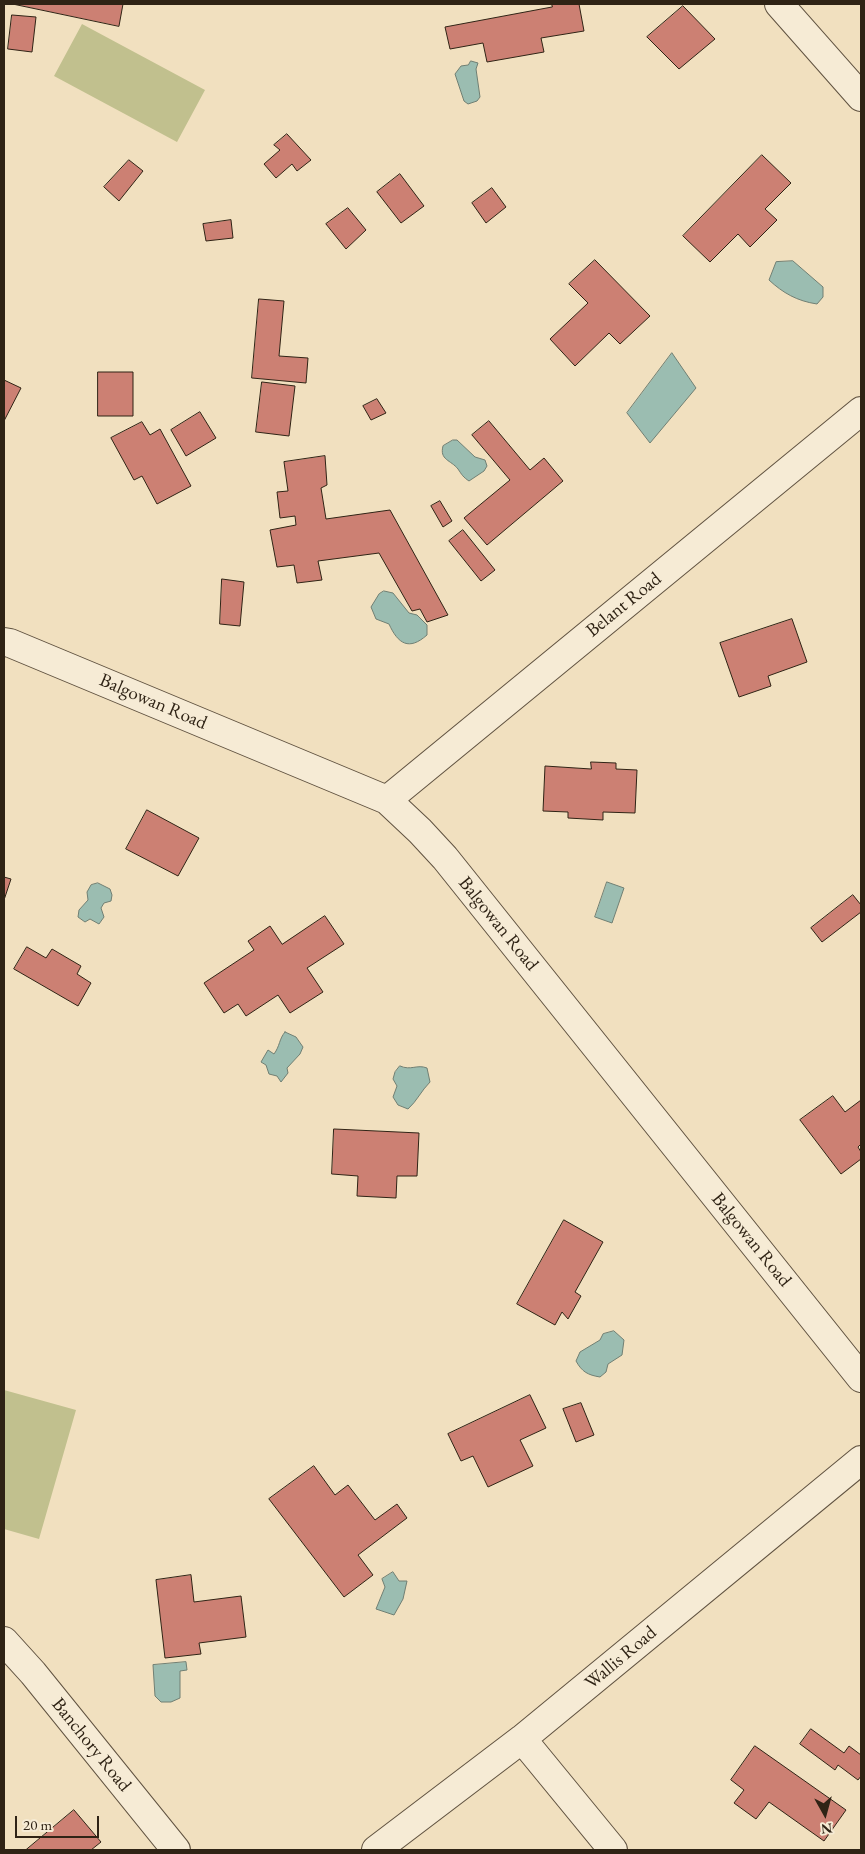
<!DOCTYPE html>
<html>
<head>
<meta charset="utf-8">
<style>
  body { margin:0 }
  #map { position:relative; width:865px; height:1854px; overflow:hidden; background:#f1e0bf; font-family:"EB Garamond",serif }
  canvas { display:block }
  .frame { position:absolute; inset:0; border:5px solid #2f2315; pointer-events:none }
  .north { position:absolute; left:800px; top:1789px; width:50px; height:50px; -webkit-text-stroke:4px #f6ebd5; paint-order:stroke; rotate:173deg; font-size:14px; font-weight:700; line-height:20px; text-align:center; color:#2f2315 }
  .north::after { content:''; display:block; margin:auto; width:18px; height:22px; background:#2f2315; clip-path:polygon(50% 0,100% 100%,50% 72%,0 100%) }
  .scale { position:absolute; left:15px; top:1816px; width:84px; height:22px; box-sizing:border-box; border:2px solid #2f2315; border-top:0; padding-left:6px; font-size:15px; line-height:18px; white-space:nowrap; color:#2f2315; -webkit-text-stroke:4px #f6ebd5; paint-order:stroke }
</style>
</head>
<body>
<div id="map">
<canvas width="865" height="1854"></canvas>
<div class="frame"></div>
<div class="north">N</div>
<div class="scale">20 m</div>
</div>
<script>
const c = document.querySelector('canvas').getContext('2d');
c.lineJoin = 'round';
function fill(path, color) { c.fillStyle = color; c.fill(path, 'evenodd'); }
function strokePath(path, color, width, dash) { c.strokeStyle = color; c.lineWidth = width; c.lineCap = dash ? 'butt' : 'round'; c.setLineDash(dash || []); c.stroke(path); }
function label(font, color, halo, rows, align = 'center') {
  c.font = font + ' "EB Garamond",serif'; c.lineWidth = 4.5; c.setLineDash([]); c.textBaseline = 'middle'; c.strokeStyle = halo; c.fillStyle = color; for (const [text, x, y, turn = 0] of rows) {
    c.save(); c.translate(x, y); c.rotate((+turn || 0) * Math.PI / 180); c.textAlign = isNaN(turn) ? turn : align; if (halo) c.strokeText(text, 0, 0); c.fillText(text, 0, 0); c.restore();
  }
}
const green = new Path2D(`
  M82,24l123,66 -28,52 -123,-66z
  M4,1390l72,20 -37,129 -35,-10z`);
const water = new Path2D(`
  M471,61l7,2 -2,6 4,28 -3,4 -9,3 -4,-3 -9,-27 6,-8 7,-1z
  M793,261l30,26v10l-6,7c-20,-3 -34,-11 -48,-24l7,-18z
  M672,353l24,35 -46,55 -23,-30z
  M453,440h4l18,17 10,3 2,6 -3,5 -15,10c-6,-4 -7,-6 -11,-12 -7,-9 -19,-9 -15,-23z
  M384,591l9,2 16,20 8,2 10,10v10c-18,16 -29,9 -38,-11l-13,-5 -5,-12 8,-13z
  M607,882l17,6 -12,35 -17,-6z
  M98,883l12,6 2,6 -1,6 -7,2 -3,5 3,9 -5,7 -9,-5 -5,3 -7,-5 1,-7 9,-10 -1,-8 4,-7z
  M285,1032l11,5 7,10 -3,7 -13,14 1,5 -7,9 -4,-6 -8,-2 -3,-9 -5,-3 7,-12 6,4c6,-8 5,-15 11,-22z
  M400,1066c11,5 17,-2 27,2l3,14c-9,9 -13,19 -22,27l-10,-4 -5,-8 4,-11 -4,-7 2,-7z
  M614,1331l10,9 -2,15 -14,9 -2,8 -6,5c-12,-2 -18,-5 -24,-16l4,-9 20,-12 3,-6z
  M393,1572l6,9h8l-4,18 -9,16 -18,-6 9,-22 -3,-8z
  M186,1662l1,8 -7,1v27l-9,4h-10l-6,-6 -2,-31z`);
const building = new Path2D(`
  M13,4h110l-4,22z
  M552,4h27l5,27 -43,7 3,14 -57,10 -4,-19 -33,6 -5,-22 107,-20z
  M683,6l32,33 -36,30 -32,-32z
  M12,15l24,2 -4,35 -24,-3z
  M287,134l24,26 -14,11 -5,-7 -16,14 -12,-14 16,-14 -6,-5z
  M762,155l29,28 -26,26 12,11 -27,27 -12,-13 -28,28 -27,-26z
  M129,160l14,11 -24,30 -15,-14z
  M400,174l24,32 -23,17 -24,-31z
  M492,188l14,19 -20,16 -14,-20z
  M348,208l18,22 -20,19 -20,-25z
  M231,220l2,18 -27,3 -3,-17z
  M595,260l55,56 -30,28 -11,-11 -34,33 -25,-27 38,-36 -19,-19z
  M259,299l25,2 -5,55 29,2 -2,25 -54,-5z
  M98,372h35v44h-35z
  M4,380l17,8 -17,33z
  M262,382l33,4 -6,50 -33,-4z
  M377,399l9,14 -15,7 -8,-14z
  M200,412l16,26 -30,18 -15,-26z
  M489,421l41,49 14,-12 19,23 -76,64 -23,-27 46,-38 -38,-45z
  M142,422l8,13 10,-6 31,57 -34,18 -15,-28 -8,4 -23,-42z
  M325,456l2,29 -6,3 5,31 64,-9 58,105 -21,7 -7,-13 -8,2 -33,-58 -61,8 4,19 -25,3 -3,-18 -17,2 -7,-37 26,-5 -1,-9 -15,2 -3,-26 11,-1 -4,-29z
  M440,501l12,20 -9,6 -12,-21z
  M463,530l32,40 -14,11 -32,-40z
  M222,579l22,3 -4,44 -20,-2z
  M792,619l15,43 -39,14 3,10 -32,11 -19,-54z
  M591,762l25,1v6l21,1 -2,43 -32,-1v8l-35,-2v-6l-25,-1 2,-45 46,3z
  M147,810l52,28 -21,38 -52,-27z
  M4,877l7,2 -7,21z
  M853,895l8,10v7l-39,30 -11,-14z
  M325,916l19,28 -37,24 16,24 -33,21 -12,-18 -32,21 -8,-12 -14,9 -20,-30 50,-33 -6,-9 22,-15 12,18z
  M27,947l19,11 6,-9 29,17 -4,8 14,9 -13,23 -64,-37z
  M833,1096l12,16 16,-12v44l-3,3 3,5v7l-20,15 -41,-54z
  M334,1129l85,4 -2,43h-20l-1,22 -39,-2 1,-20 -26,-2z
  M564,1220l39,22 -28,50 6,4 -13,23 -6,-7 -7,13 -38,-21z
  M530,1395l16,33 -26,12 13,26 -45,21 -15,-31 -12,5 -13,-27z
  M581,1403l13,32 -18,7 -13,-33z
  M314,1466l21,29 13,-10 27,35 22,-16 10,14 -49,37 15,20 -29,22 -75,-98z
  M191,1575l3,27 47,-6 5,41 -47,6 2,11 -36,4 -9,-78z
  M811,1729l33,24 5,-7 12,9v21l-3,4 -20,-15 -3,5 -35,-26z
  M755,1746l91,64 -22,31 -55,-39 -13,17 -22,-16 10,-13 -13,-10z
  M74,1810l27,32 -10,8h-65z`);
const minor = new Path2D(`
  M779,4l82,93
  M4,642l6,1 377,157 33,31 25,27 416,520
  M387,800l474,-389
  M4,1641l29,32 143,177
  M522,1739l91,111
  M376,1850l146,-111 339,-279`);
const streetNames = [
  ["Belant Road",624,605,-39],
  ["Balgowan Road",153,702,23],
  ["Balgowan Road",498,924,51],
  ["Balgowan Road",751,1240,51],
  ["Wallis Road",621,1658,-40],
  ["Banchory Road",91,1745,51]
];
fill(green, '#c1c08e');
fill(water, '#9bbdb1');
strokePath(water, '#707f73', 1);
fill(building, '#cc8073');
strokePath(building, '#2f2315', 1);
strokePath(minor, '#605240', 30);
strokePath(minor, '#f6ebd5', 28);
label('19px', '#2f2315', '#f6ebd5', streetNames);
</script>
</body>
</html>
